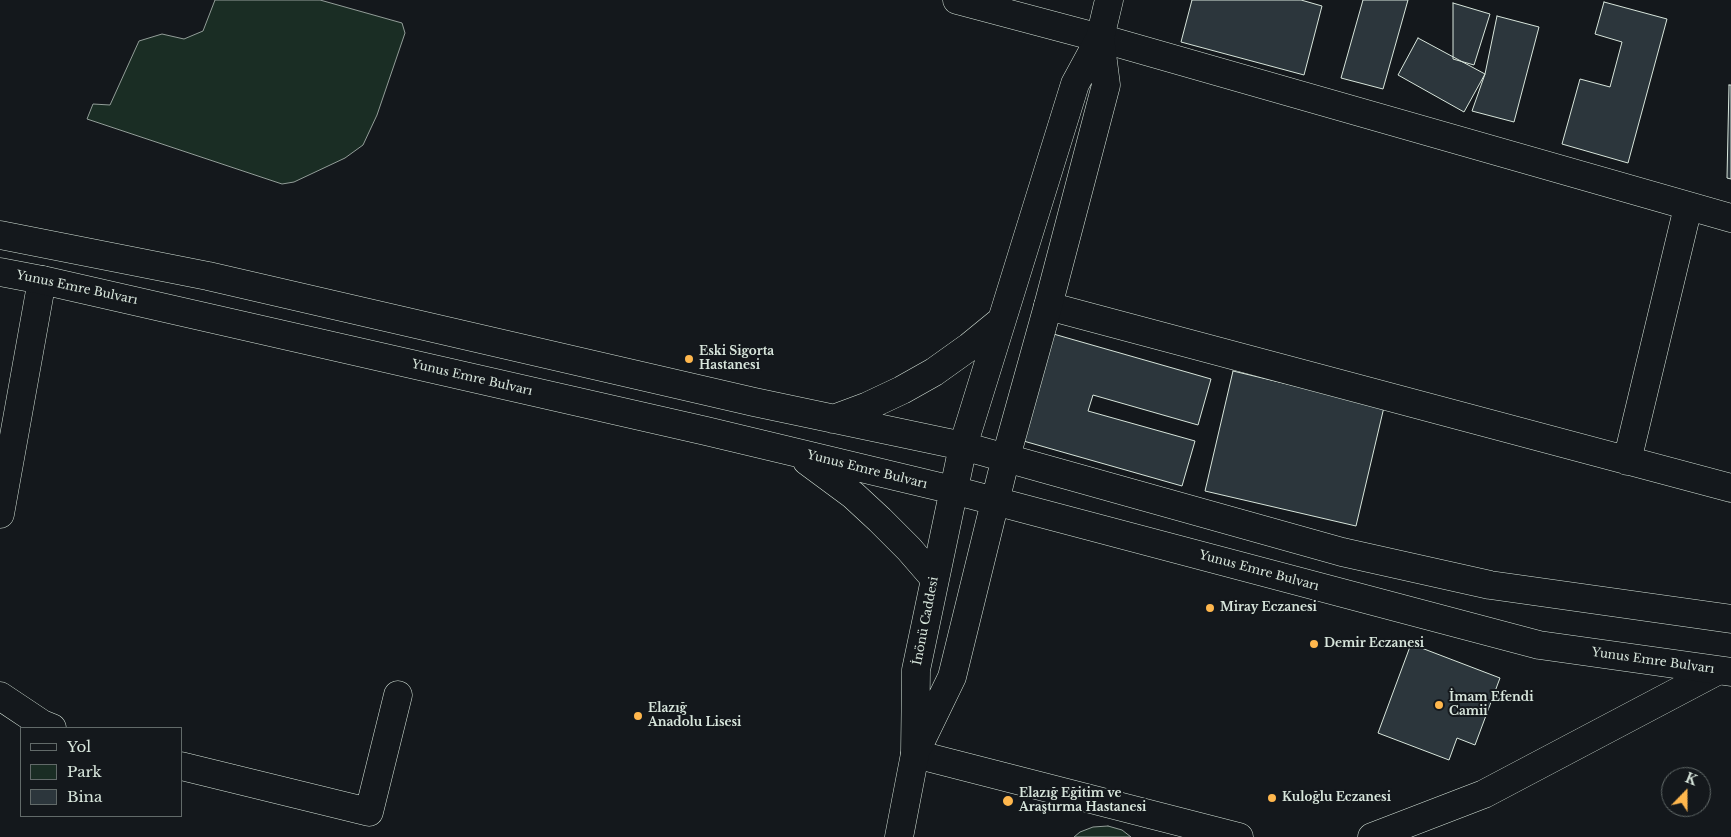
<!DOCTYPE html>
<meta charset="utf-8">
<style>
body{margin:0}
#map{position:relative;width:1731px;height:837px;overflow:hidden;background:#14181c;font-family:"Libre Baskerville",serif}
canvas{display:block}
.legend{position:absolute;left:20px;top:727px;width:162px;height:90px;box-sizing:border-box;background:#14181c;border:1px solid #626a69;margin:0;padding:6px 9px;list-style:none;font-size:15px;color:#d8e6dc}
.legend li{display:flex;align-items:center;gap:10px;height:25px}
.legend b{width:25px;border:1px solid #626a69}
.north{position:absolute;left:1661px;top:767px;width:50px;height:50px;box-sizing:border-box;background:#14181c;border:1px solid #626a69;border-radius:50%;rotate:22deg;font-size:14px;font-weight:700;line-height:20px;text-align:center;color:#d8e6dc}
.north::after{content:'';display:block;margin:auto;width:18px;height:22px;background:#ffb74d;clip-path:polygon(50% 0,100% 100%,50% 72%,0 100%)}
</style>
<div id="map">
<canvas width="1731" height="837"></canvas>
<ul class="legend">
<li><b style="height:6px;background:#14181c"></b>Yol</li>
<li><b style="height:14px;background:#1a2d24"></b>Park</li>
<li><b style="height:14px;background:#2c363c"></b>Bina</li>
</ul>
<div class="north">K</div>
</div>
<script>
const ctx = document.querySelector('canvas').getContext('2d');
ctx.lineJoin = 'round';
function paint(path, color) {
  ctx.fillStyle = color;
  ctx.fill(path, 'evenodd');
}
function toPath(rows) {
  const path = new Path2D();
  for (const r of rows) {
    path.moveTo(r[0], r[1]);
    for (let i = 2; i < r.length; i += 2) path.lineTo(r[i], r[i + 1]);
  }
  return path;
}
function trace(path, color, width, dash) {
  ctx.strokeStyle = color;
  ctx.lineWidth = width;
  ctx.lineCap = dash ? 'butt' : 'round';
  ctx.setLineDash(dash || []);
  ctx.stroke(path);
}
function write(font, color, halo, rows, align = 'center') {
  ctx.font = font + ' "Libre Baskerville",serif';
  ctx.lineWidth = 4;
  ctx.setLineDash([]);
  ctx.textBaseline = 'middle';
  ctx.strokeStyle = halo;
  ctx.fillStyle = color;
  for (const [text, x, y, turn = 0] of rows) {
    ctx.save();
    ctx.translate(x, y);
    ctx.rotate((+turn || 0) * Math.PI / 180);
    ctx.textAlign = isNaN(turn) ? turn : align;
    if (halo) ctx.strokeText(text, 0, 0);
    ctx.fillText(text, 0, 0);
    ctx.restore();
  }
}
const green = toPath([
 [215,0,320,0,402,23,405,33,377,115,363,145,345,158,294,182,282,184,87,119,93,104,110,105,139,41,162,34,184,39,203,31,215,0],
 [1108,826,1122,830,1131,837,1074,837,1080,832,1093,827,1108,826]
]);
paint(green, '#1a2d24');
trace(green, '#939e99', 1);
const building = toPath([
 [1192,0,1301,0,1322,6,1304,75,1181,42,1192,0],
 [1363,0,1408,0,1383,89,1341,78,1363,0],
 [1604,2,1667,19,1628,163,1562,144,1580,79,1610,87,1622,42,1595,34,1604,2],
 [1453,3,1490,14,1474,65,1453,59,1453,3],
 [1497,16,1539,27,1514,122,1472,111,1485,74,1497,16],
 [1418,38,1485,74,1464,112,1398,75,1418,38],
 [1729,85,1731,85,1731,179,1727,178,1729,85],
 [1050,333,1211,379,1198,425,1093,395,1088,411,1195,441,1182,486,1020,440,1050,333],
 [1233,371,1384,407,1356,526,1205,491,1233,371],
 [1411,644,1500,678,1475,745,1457,738,1449,760,1378,733,1411,644]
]);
paint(building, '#2c363c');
trace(building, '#d8e6dc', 1);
const minor = toPath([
 [957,0,1100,38,1731,218],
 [1048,306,1731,488],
 [1627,461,1688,207],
 [0,514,42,280],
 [0,696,42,724,52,728],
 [915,754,1239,837],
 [181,766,369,812,398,695],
 [1372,837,1484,794,1717,671]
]);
const major = toPath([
 [0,235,208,276,754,402,963,446,1342,552,1490,585,1731,619],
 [0,272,42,280,706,431,953,490,1539,645,1731,672],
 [833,419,868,406,902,390,934,372,969,347,1002,320],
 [807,461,853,495,880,520,909,549,935,579],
 [919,745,952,677,1006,457,1048,306,1106,85,1100,38],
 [899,837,915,754,916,670,963,446,1075,84,1100,38,1109,0]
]);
trace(minor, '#d8e6dc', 29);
trace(major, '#d8e6dc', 29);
trace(minor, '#14181c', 28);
trace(major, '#14181c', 28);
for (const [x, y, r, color] of [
 [689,359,5,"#ffb74d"],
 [1210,608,5,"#ffb74d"],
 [1314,644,5,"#ffb74d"],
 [1439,705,5,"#ffb74d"],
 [638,716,5,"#ffb74d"],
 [1272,798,5,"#ffb74d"],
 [1008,801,6,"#ffb74d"]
]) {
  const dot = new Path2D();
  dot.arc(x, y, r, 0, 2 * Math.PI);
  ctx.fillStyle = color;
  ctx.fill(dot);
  trace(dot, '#14181c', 2);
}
write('12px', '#d8e6dc', '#14181c', [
 ["Yunus Emre Bulvarı",77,288,12],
 ["Yunus Emre Bulvarı",472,378,13],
 ["Yunus Emre Bulvarı",867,470,14],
 ["Yunus Emre Bulvarı",1259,571,15],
 ["İnönü Caddesi",926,621,-79],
 ["Yunus Emre Bulvarı",1653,661,8]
]);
write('bold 12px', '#d8e6dc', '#14181c', [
 ["Eski Sigorta",699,352],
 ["Hastanesi",699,366],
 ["Miray Eczanesi",1220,608],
 ["Demir Eczanesi",1324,644],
 ["İmam Efendi",1449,698],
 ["Camii",1449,712],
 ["Elazığ",648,709],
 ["Anadolu Lisesi",648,723],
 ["Elazığ Eğitim ve",1019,794],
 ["Araştırma Hastanesi",1019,808],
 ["Kuloğlu Eczanesi",1282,798]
], 'left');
</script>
